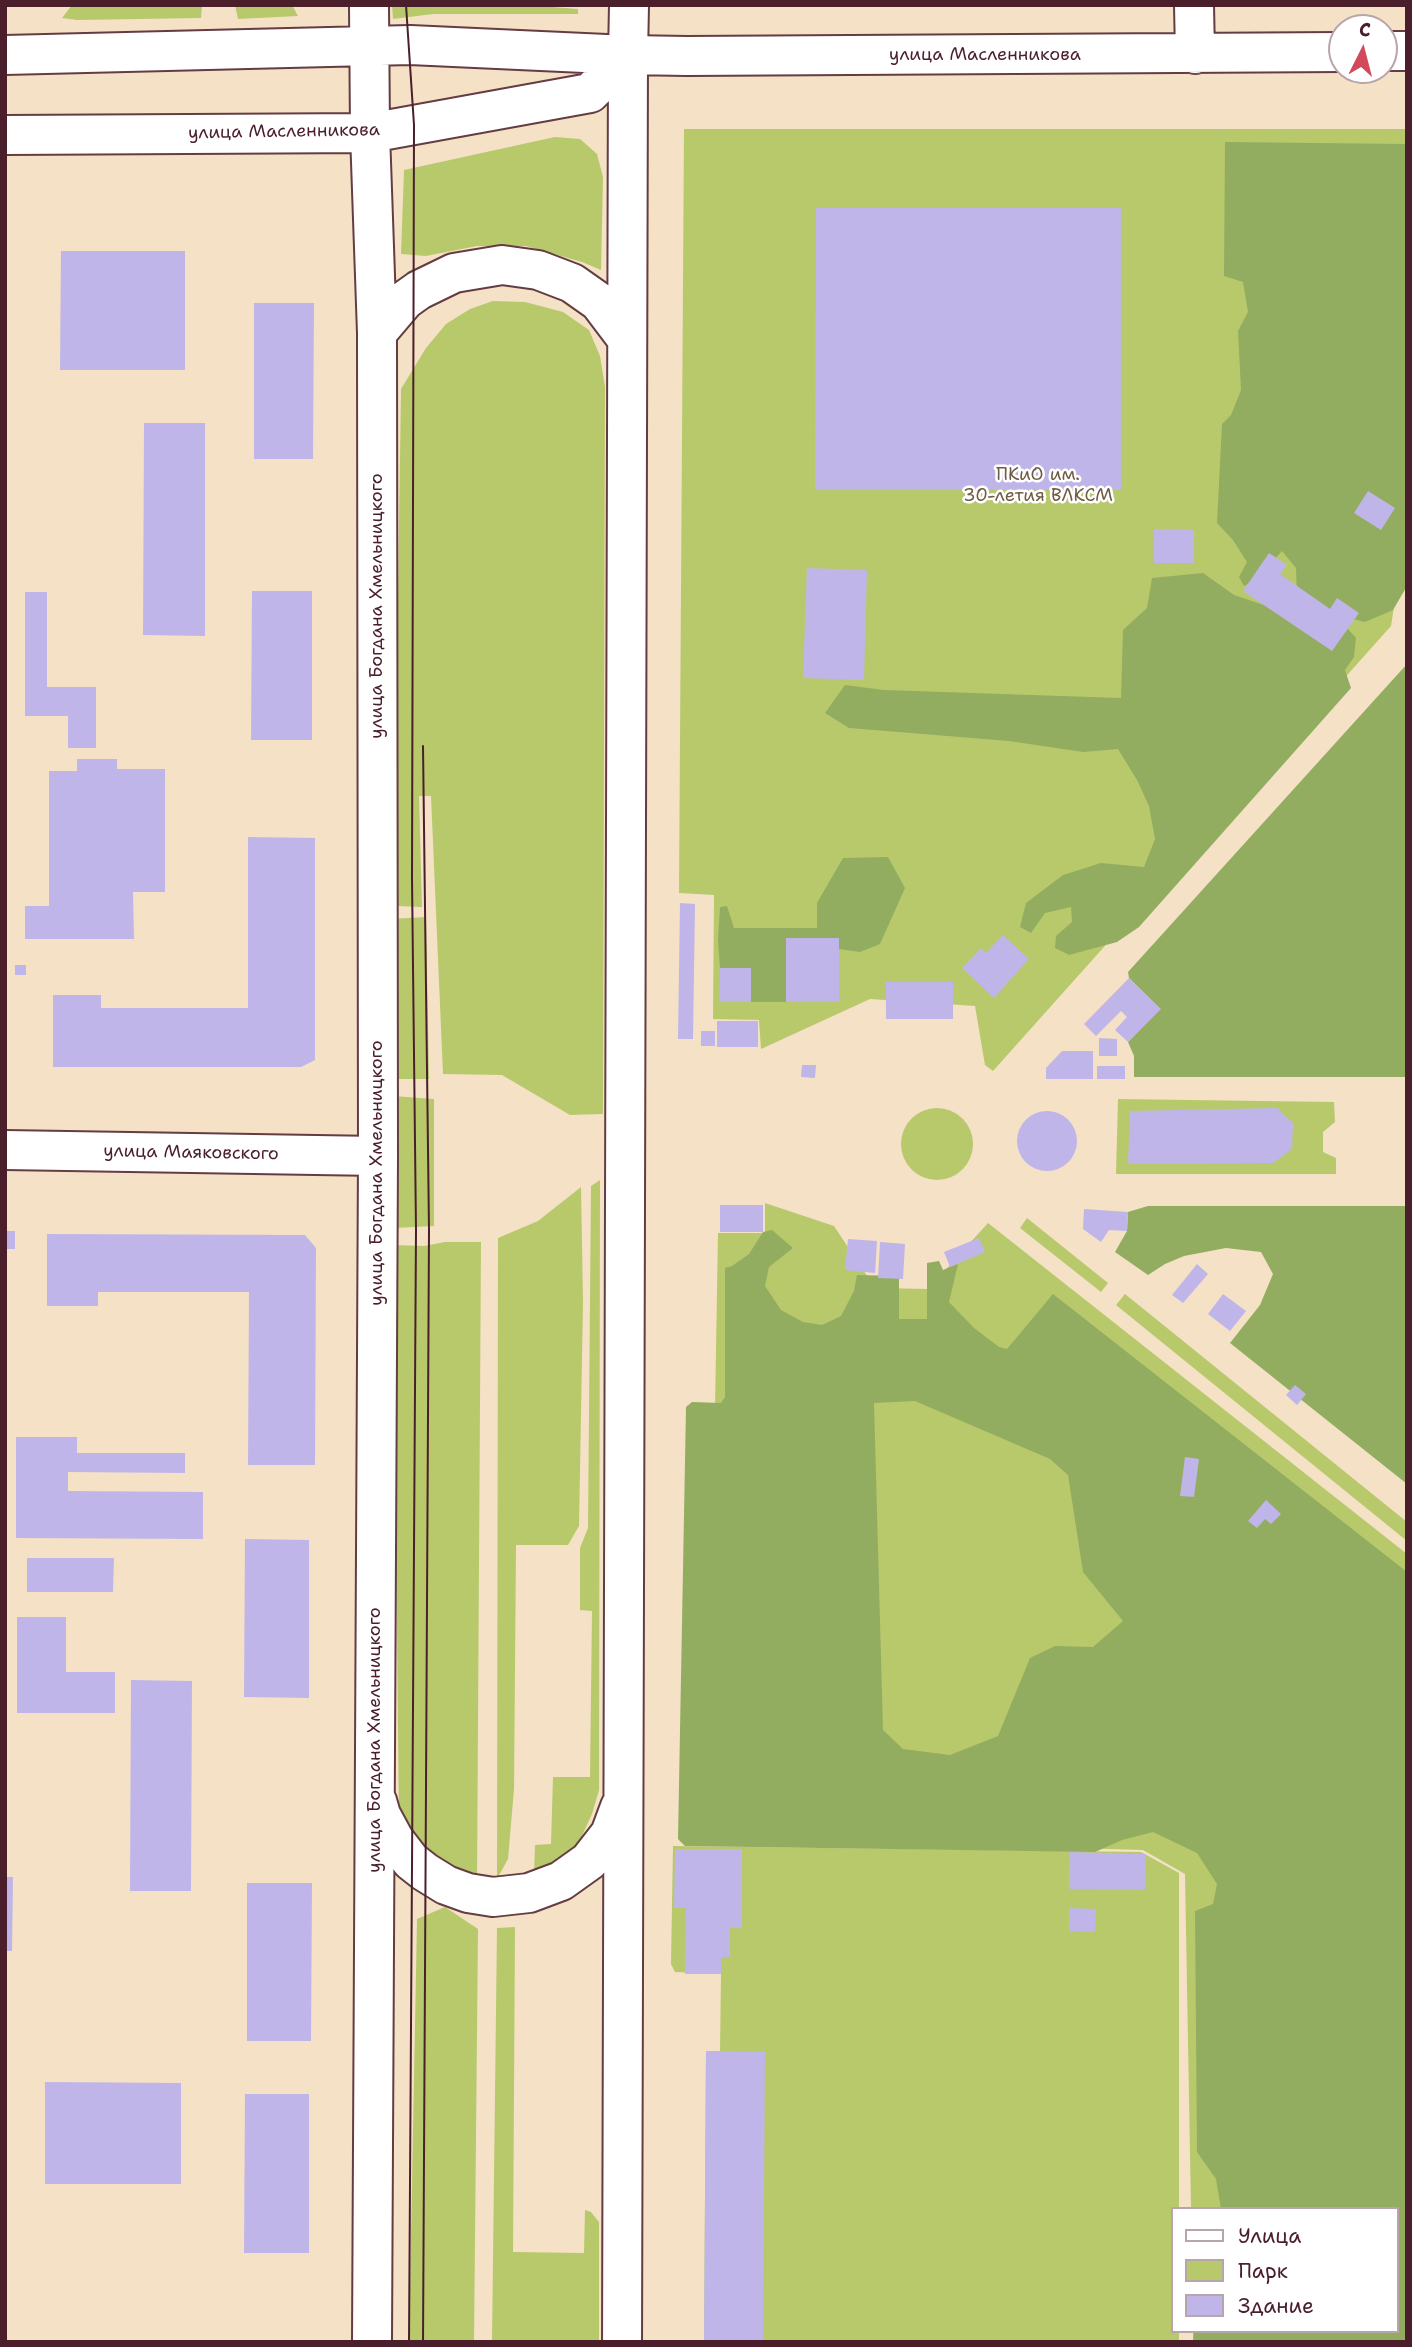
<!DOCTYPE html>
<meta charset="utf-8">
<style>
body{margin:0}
#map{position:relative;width:1412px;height:2347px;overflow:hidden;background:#f4e1c6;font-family:"Shantell Sans",sans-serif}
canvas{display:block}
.frame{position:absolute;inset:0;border:7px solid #4a1f2b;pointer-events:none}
.legend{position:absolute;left:1171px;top:2207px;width:228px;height:126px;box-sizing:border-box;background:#fff;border:2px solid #b7a5aa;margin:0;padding:9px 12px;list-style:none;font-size:21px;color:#4a1f2b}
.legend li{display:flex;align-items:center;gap:14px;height:35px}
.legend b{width:35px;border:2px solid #b7a5aa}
.north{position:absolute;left:1328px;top:14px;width:70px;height:70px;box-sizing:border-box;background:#fff;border:2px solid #b7a5aa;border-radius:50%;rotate:6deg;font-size:19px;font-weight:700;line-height:28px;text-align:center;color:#4a1f2b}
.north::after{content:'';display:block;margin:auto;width:24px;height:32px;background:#d1495b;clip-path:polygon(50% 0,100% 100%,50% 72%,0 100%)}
</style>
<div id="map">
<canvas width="1412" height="2347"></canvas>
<div class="frame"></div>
<ul class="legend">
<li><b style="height:9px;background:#fff"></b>Улица</li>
<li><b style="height:19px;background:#b8c96c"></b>Парк</li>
<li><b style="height:19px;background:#c0b5e8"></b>Здание</li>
</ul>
<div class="north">С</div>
</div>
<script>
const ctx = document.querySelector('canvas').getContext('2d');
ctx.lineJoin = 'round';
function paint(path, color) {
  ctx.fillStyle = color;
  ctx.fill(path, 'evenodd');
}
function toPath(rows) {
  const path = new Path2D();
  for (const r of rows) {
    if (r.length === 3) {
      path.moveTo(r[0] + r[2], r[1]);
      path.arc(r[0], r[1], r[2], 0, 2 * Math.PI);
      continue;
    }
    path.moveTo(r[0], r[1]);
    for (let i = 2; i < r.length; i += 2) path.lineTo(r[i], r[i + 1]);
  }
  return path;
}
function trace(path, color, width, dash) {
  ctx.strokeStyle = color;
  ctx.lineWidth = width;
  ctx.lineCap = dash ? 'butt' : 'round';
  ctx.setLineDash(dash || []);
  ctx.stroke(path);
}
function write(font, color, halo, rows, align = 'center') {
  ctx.font = font + ' "Shantell Sans",sans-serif';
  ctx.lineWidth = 5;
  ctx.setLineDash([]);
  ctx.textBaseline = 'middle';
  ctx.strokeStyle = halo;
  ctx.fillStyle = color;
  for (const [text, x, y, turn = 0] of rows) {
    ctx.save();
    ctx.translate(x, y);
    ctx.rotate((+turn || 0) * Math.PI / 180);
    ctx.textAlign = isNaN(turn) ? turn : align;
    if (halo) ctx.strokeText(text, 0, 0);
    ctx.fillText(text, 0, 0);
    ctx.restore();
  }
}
paint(toPath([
 [72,5,202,5,201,18,77,20,62,18],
 [235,5,292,5,298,16,238,19],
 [392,5,527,5,578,9,578,14,433,14,393,19],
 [684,129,1407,129,1407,549,1402,555,1391,626,993,1071,985,1065,975,1006,870,999,761,1049,759,1020,713,1019,714,895,679,893],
 [555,137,580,139,597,154,603,177,601,270,582,262,526,246,477,246,426,256,401,254,404,170],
 [493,301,525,302,563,312,589,330,600,356,605,387,603,1114,570,1115,502,1075,443,1074,431,796,419,796,422,907,396,906,396,735,401,389,426,348,446,324,470,309],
 [426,917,429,1079,393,1079,390,919],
 [393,1096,434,1099,434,1226,394,1228],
 [1118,1099,1334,1102,1335,1122,1323,1132,1323,1152,1336,1158,1336,1174,1116,1174],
 [937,1144,36],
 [600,1180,599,1790,592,1814,575,1851,534,1875,535,1845,551,1844,553,1777,590,1777,592,1611,580,1610,580,1548,588,1528,591,1186],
 [581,1187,583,1302,579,1526,568,1545,516,1545,514,1789,508,1859,497,1879,498,1238,538,1221],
 [765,1203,834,1226,875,1288,928,1289,988,1223,1407,1554,1407,2342,1193,2342,1193,2331,1396,2331,1396,2209,1191,2209,1185,1874,1143,1850,689,1837,715,1409,718,1233,765,1233],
 [1027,1218,1108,1283,1101,1292,1020,1228],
 [445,1242,481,1242,477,1883,435,1865,399,1824,393,1245,424,1246],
 [1125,1294,1407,1522,1407,1541,1116,1305],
 [673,1846,1141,1852,1179,1873,1179,2209,1172,2209,1172,2331,1179,2331,1179,2342,704,2342,706,2051,720,2051,721,1974,675,1972,671,1964],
 [445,1907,478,1929,474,2342,409,2342,417,1919],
 [515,1927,513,2252,584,2253,585,2210,591,2212,599,2222,599,2342,492,2342,497,1928]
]), '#b8c96c');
paint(toPath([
 [1225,142,1407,144,1407,586,1393,610,1365,622,1348,618,1347,628,1356,638,1354,657,1345,670,1351,688,1139,927,1117,942,1069,955,1055,948,1056,936,1072,922,1071,907,1045,913,1031,933,1020,927,1026,903,1063,875,1101,863,1144,867,1155,839,1149,806,1137,780,1118,749,1083,752,1009,741,849,728,825,713,845,685,884,690,1121,698,1123,630,1147,608,1152,578,1203,573,1234,595,1276,609,1297,598,1296,568,1282,551,1256,580,1244,586,1239,577,1247,562,1233,540,1217,523,1222,424,1231,415,1241,390,1238,331,1248,312,1243,282,1224,276],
 [1407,664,1407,1077,1134,1077,1134,1056,1128,1042,1160,1009,1129,978,1128,972],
 [888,857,905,888,880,944,860,952,839,949,839,938,786,938,786,1002,751,1002,751,968,720,968,718,940,720,907,727,906,734,928,817,928,817,903,843,858],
 [1148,1206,1407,1206,1407,1484,1230,1343,1260,1305,1273,1274,1261,1252,1226,1248,1184,1256,1165,1264,1148,1275,1115,1252,1127,1231,1128,1212],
 [772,1230,793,1248,769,1267,765,1286,781,1310,803,1322,822,1325,841,1316,854,1291,857,1275,899,1276,899,1319,927,1319,927,1263,939,1261,943,1270,958,1264,949,1302,974,1328,999,1347,1007,1349,1053,1294,1407,1572,1407,2342,1193,2342,1194,2331,1396,2331,1396,2209,1221,2209,1216,2179,1197,2152,1195,1911,1213,1904,1217,1884,1197,1853,1153,1832,1122,1840,1095,1852,685,1846,678,1839,686,1407,692,1402,721,1403,725,1397,725,1268,732,1266,749,1254,763,1232],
 [915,1401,1050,1459,1068,1475,1083,1572,1123,1621,1093,1647,1055,1646,1030,1658,998,1736,950,1755,903,1749,883,1730,874,1403]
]), '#92ad60');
paint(toPath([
 [816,208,1121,208,1121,490,815,490],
 [61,251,185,251,185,370,60,370],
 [254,303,314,303,313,459,254,459],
 [144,423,205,423,205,636,143,635],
 [1368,491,1395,508,1381,530,1354,513],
 [1154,529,1194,530,1194,563,1154,563],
 [1269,553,1287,565,1280,574,1330,609,1337,598,1359,613,1332,651,1243,591],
 [807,568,867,570,864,680,803,678],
 [252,591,312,591,312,740,251,740],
 [25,592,47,592,47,687,96,687,96,748,68,748,68,716,25,716],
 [77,759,117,759,117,769,165,769,165,892,133,892,134,939,25,939,25,906,49,906,49,771,77,771],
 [248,837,315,838,315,1060,301,1067,53,1067,53,995,101,995,101,1008,248,1008],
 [680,903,695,904,693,1039,678,1039],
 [1003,935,1029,959,994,998,962,968,981,948,986,953],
 [786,938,839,938,839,1002,786,1002],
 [15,965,26,965,26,975,15,975],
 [720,968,751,968,751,1002,719,1002],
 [1129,978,1161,1009,1128,1042,1115,1030,1127,1017,1121,1011,1096,1036,1084,1024],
 [886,982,953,982,953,1019,886,1019],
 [717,1021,758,1021,758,1047,717,1047],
 [701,1031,715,1031,715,1046,701,1046],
 [1099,1038,1117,1039,1117,1056,1099,1056],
 [1062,1051,1093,1051,1093,1079,1046,1079,1046,1068],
 [802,1065,816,1065,815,1078,801,1077],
 [1097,1066,1125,1066,1125,1079,1097,1079],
 [1277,1108,1293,1123,1292,1149,1273,1163,1128,1164,1130,1111],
 [1047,1141,30],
 [720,1205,763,1205,763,1232,720,1232],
 [1084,1209,1128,1212,1127,1231,1109,1230,1101,1242,1083,1229],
 [5,1231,15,1231,15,1249,5,1249],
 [47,1234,305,1235,316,1248,315,1465,248,1465,249,1292,98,1292,98,1306,47,1306],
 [979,1238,985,1252,950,1267,944,1252],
 [848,1239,877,1241,875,1273,845,1270],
 [880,1242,905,1244,903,1279,878,1278],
 [1197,1264,1208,1274,1183,1303,1172,1295],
 [1223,1294,1246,1311,1230,1331,1208,1314],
 [1295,1385,1306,1394,1297,1405,1286,1395],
 [16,1437,77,1437,77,1453,185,1453,185,1473,68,1472,68,1491,203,1492,203,1539,16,1538],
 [1185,1457,1199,1459,1194,1497,1180,1496],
 [1266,1500,1281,1514,1271,1524,1265,1519,1257,1528,1248,1521],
 [245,1539,309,1540,309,1698,244,1697],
 [27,1558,114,1558,113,1592,27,1592],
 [17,1617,66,1617,66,1672,115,1672,115,1713,17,1713],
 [131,1680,192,1681,191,1891,130,1891],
 [675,1849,742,1849,742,1928,730,1928,730,1957,721,1957,721,1974,685,1974,686,1908,674,1908],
 [1070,1852,1146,1854,1145,1890,1069,1889],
 [5,1877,13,1877,12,1951,5,1951],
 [247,1883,312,1883,311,2041,247,2041],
 [1069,1908,1096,1909,1095,1932,1069,1931],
 [706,2051,765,2052,763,2342,704,2342],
 [45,2082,181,2083,181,2184,45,2184],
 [245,2094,309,2094,309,2253,244,2253]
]), '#c0b5e8');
const minor = toPath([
 [628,55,629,5]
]);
const major = toPath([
 [369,5,370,133,377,333,378,1156,372,2342],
 [1194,5,1195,54],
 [1384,51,1407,51],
 [5,55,410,45,628,55,687,56,1342,52],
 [5,135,370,133,590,93,628,55],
 [377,333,405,300,419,290,454,273,502,265,538,270,572,283,599,302,627,339],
 [5,1150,378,1156],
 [377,1801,381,1815,394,1839,411,1861,425,1872,446,1885,468,1893,493,1897,529,1893,561,1881,589,1861,610,1834,620,1807],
 [622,2342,628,55]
]);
trace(minor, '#643c42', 42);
trace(major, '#643c42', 42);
trace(minor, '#fff', 38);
trace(major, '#fff', 38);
trace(toPath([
 [406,5,414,125,412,878,416,1230,409,2342],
 [423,746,429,1230,423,2342]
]), '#4a1f2b', 2);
write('18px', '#4a1f2b', '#fff', [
 ["улица Масленникова",985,55],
 ["улица Масленникова",284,132,-1],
 ["улица Богдана Хмельницкого",377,606,-90],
 ["улица Маяковского",191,1153,1],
 ["улица Богдана Хмельницкого",377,1173,-90],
 ["улица Богдана Хмельницкого",375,1740,-90]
]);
write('18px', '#705a42', '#fff', [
 ["ПКиО им.",1038,475],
 ["30-летия ВЛКСМ",1038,496]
]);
</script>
